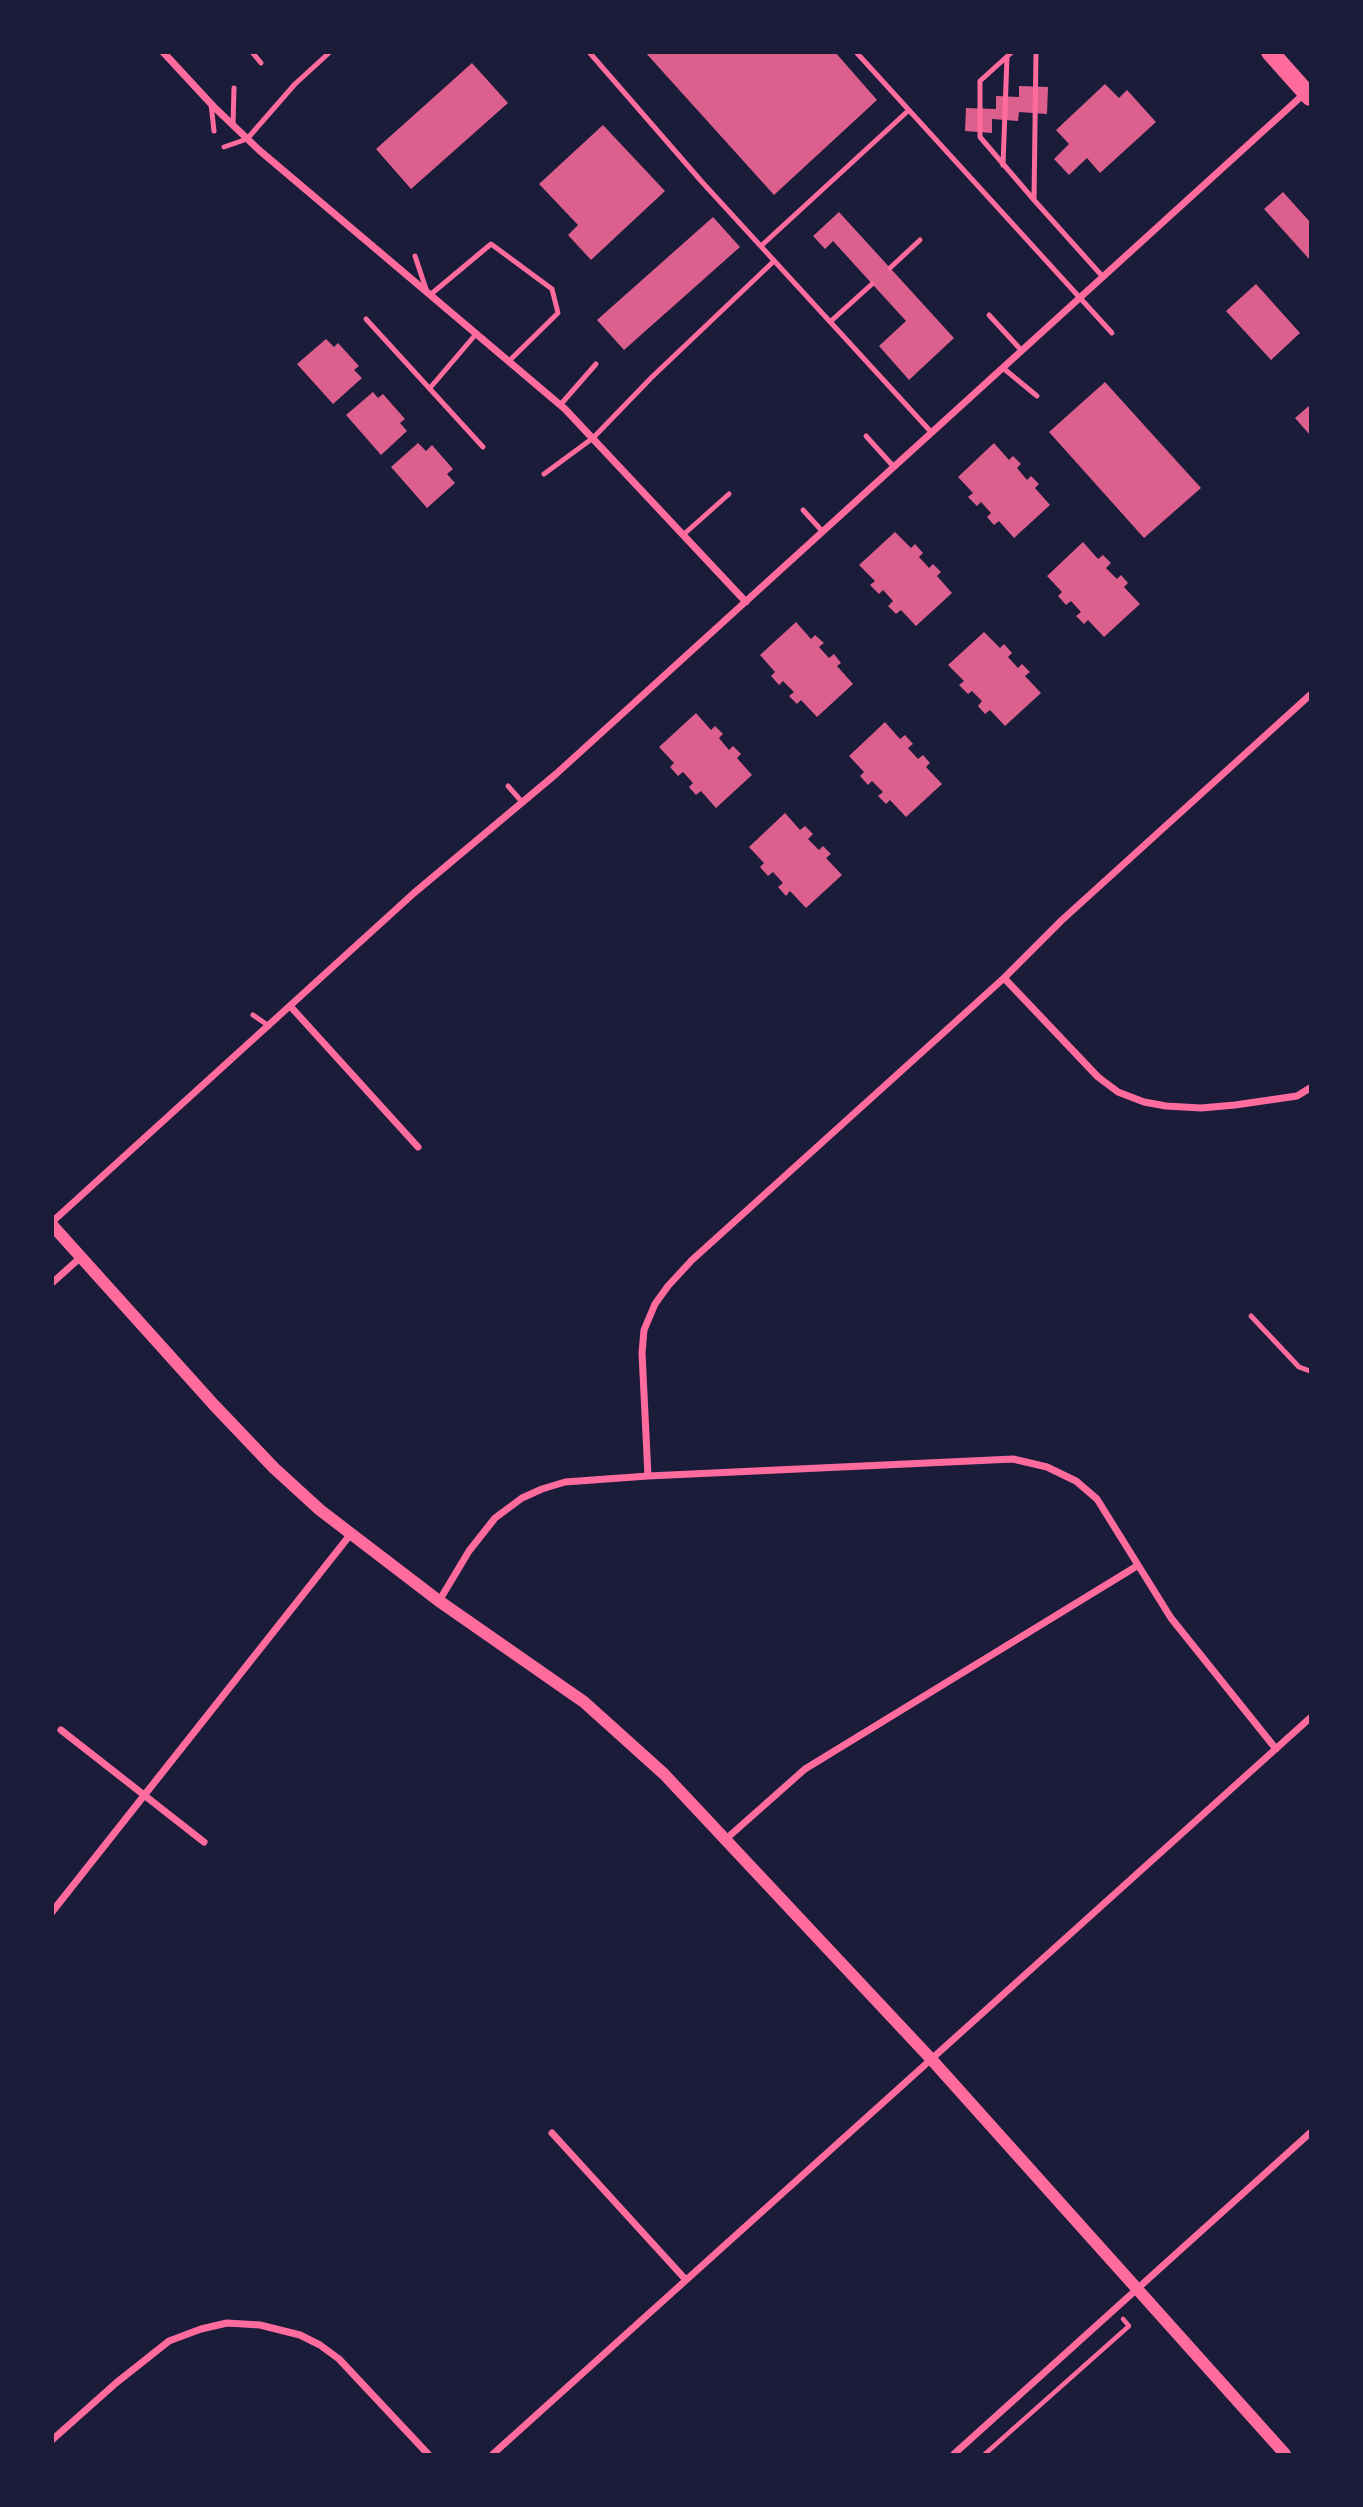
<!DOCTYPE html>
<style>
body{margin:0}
#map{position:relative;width:1363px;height:2507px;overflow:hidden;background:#1b1b3a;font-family:"IBM Plex Sans",sans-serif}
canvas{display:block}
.frame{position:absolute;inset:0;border:54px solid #1b1b3a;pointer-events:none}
</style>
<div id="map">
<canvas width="1363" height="2507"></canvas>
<div class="frame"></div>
</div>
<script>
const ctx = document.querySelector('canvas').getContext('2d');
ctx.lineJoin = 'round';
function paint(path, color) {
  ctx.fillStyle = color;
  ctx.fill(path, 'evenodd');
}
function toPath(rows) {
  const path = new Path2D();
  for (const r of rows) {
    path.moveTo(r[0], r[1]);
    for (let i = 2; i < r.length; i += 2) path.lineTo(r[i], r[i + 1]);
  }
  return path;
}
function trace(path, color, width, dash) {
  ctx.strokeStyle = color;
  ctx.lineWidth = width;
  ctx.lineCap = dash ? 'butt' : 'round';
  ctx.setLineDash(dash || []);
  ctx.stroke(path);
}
paint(toPath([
 [645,52,835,52,877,100,774,195],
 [472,63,508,103,411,189,376,149],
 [1105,84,1119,98,1127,90,1156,122,1100,173,1087,158,1069,175,1054,159,1069,144,1056,130],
 [1019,86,1048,87,1047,114,1019,112,1018,121,992,119,992,133,965,131,966,108,996,109,996,96,1019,97],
 [603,125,665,191,591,260,568,235,578,225,539,184],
 [1283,192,1310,222,1310,260,1264,209],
 [839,212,954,338,909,380,879,346,906,321,833,241,825,249,813,236],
 [713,217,740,247,624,350,597,320],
 [1256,284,1300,333,1271,360,1226,311],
 [326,339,334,347,338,343,359,366,354,370,362,378,333,404,297,364],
 [1105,382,1201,488,1144,538,1049,432],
 [373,392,378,398,383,394,405,419,400,423,407,431,381,455,346,415],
 [1310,405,1310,435,1295,418],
 [418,443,426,451,432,445,453,469,447,474,455,483,427,508,391,467],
 [994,443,1009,460,1013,456,1021,464,1017,468,1027,480,1031,476,1039,484,1035,488,1050,505,1014,538,999,521,994,525,987,517,991,513,981,502,977,506,968,497,973,493,958,477],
 [895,532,911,548,915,544,923,553,919,557,929,568,933,564,941,572,937,576,952,593,916,626,901,610,896,614,888,606,893,601,883,590,879,594,870,585,875,581,859,565],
 [1083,542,1098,559,1103,555,1111,563,1106,568,1117,579,1121,575,1128,583,1124,587,1140,604,1104,637,1088,620,1084,624,1076,616,1081,612,1071,601,1066,605,1058,596,1062,592,1047,576],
 [796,622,811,639,815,635,824,643,819,647,829,658,834,654,841,663,837,666,853,684,817,717,801,700,797,704,789,696,794,692,783,681,779,685,771,676,775,672,760,655],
 [984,632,1000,648,1004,644,1012,653,1008,657,1018,668,1022,664,1030,672,1025,676,1041,693,1005,726,990,710,985,714,978,706,982,701,972,691,968,694,959,685,964,681,948,665],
 [696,713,711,730,715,726,723,734,719,738,729,750,733,746,741,754,737,758,752,775,716,808,701,791,696,795,689,787,693,783,683,772,678,776,670,767,674,763,659,747],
 [885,722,900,739,905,735,913,744,908,748,918,759,923,755,930,763,926,767,942,784,906,817,890,800,886,804,878,796,883,792,872,781,868,785,860,776,864,772,849,756],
 [785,813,800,830,805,826,813,834,808,839,819,850,823,846,831,854,826,858,842,875,806,908,790,891,786,896,778,887,783,883,773,872,768,876,760,867,764,863,749,847]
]), '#dd5f8e');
trace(toPath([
 [985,2454,1129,2326,1123,2319]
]), '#ff6b9d', 4.5);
trace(toPath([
 [252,52,261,63],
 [589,52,702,182,932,433],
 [856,52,1112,333],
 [1012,52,980,81,980,137,1034,200],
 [1036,52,1034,200,1103,277],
 [211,104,214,131],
 [233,126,234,88],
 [224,147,247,139,295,84,330,52],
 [1003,165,1007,57],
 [761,246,909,110],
 [415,256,427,292],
 [890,268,920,240],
 [430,295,491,244,552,289,558,313,509,361],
 [989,315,1022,351],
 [366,319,483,447],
 [830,322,872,284],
 [1003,368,1037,396],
 [430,388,476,334],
 [561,404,596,364],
 [866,436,894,467],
 [544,474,593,438,652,377,774,261],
 [803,510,823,532],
 [683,535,729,494],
 [508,786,523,803],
 [253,1015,269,1026],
 [1251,1316,1299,1367,1310,1371]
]), '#ff6b9d', 5);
trace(toPath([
 [163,52,214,107,259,150,565,409,746,602],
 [1004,978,1098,1077,1118,1092,1144,1102,1166,1106,1201,1108,1235,1105,1297,1096,1310,1088],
 [291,1007,418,1147],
 [52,1222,414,893,556,774,1305,93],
 [52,1283,81,1257],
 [648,1476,642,1353,644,1330,655,1304,668,1286,692,1260,1004,978,1062,920,1310,695],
 [439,1601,469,1551,495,1518,522,1498,542,1489,565,1482,648,1476,1013,1459,1047,1467,1076,1481,1097,1499,1171,1618,1276,1749],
 [61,1730,204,1842],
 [726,1839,805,1769,1137,1566],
 [52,1912,350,1535],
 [552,2133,686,2280],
 [52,2440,116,2383,169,2341,201,2329,227,2323,260,2325,300,2335,320,2345,339,2359,428,2454],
 [493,2454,1310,1718],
 [954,2454,1310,2133]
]), '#ff6b9d', 7);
trace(toPath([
 [52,1225,214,1405,274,1468,320,1510,439,1601,584,1702,664,1774,932,2060,1285,2454]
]), '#ff6b9d', 12);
trace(toPath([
 [1270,52,1310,97]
]), '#ff6b9d', 18);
</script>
